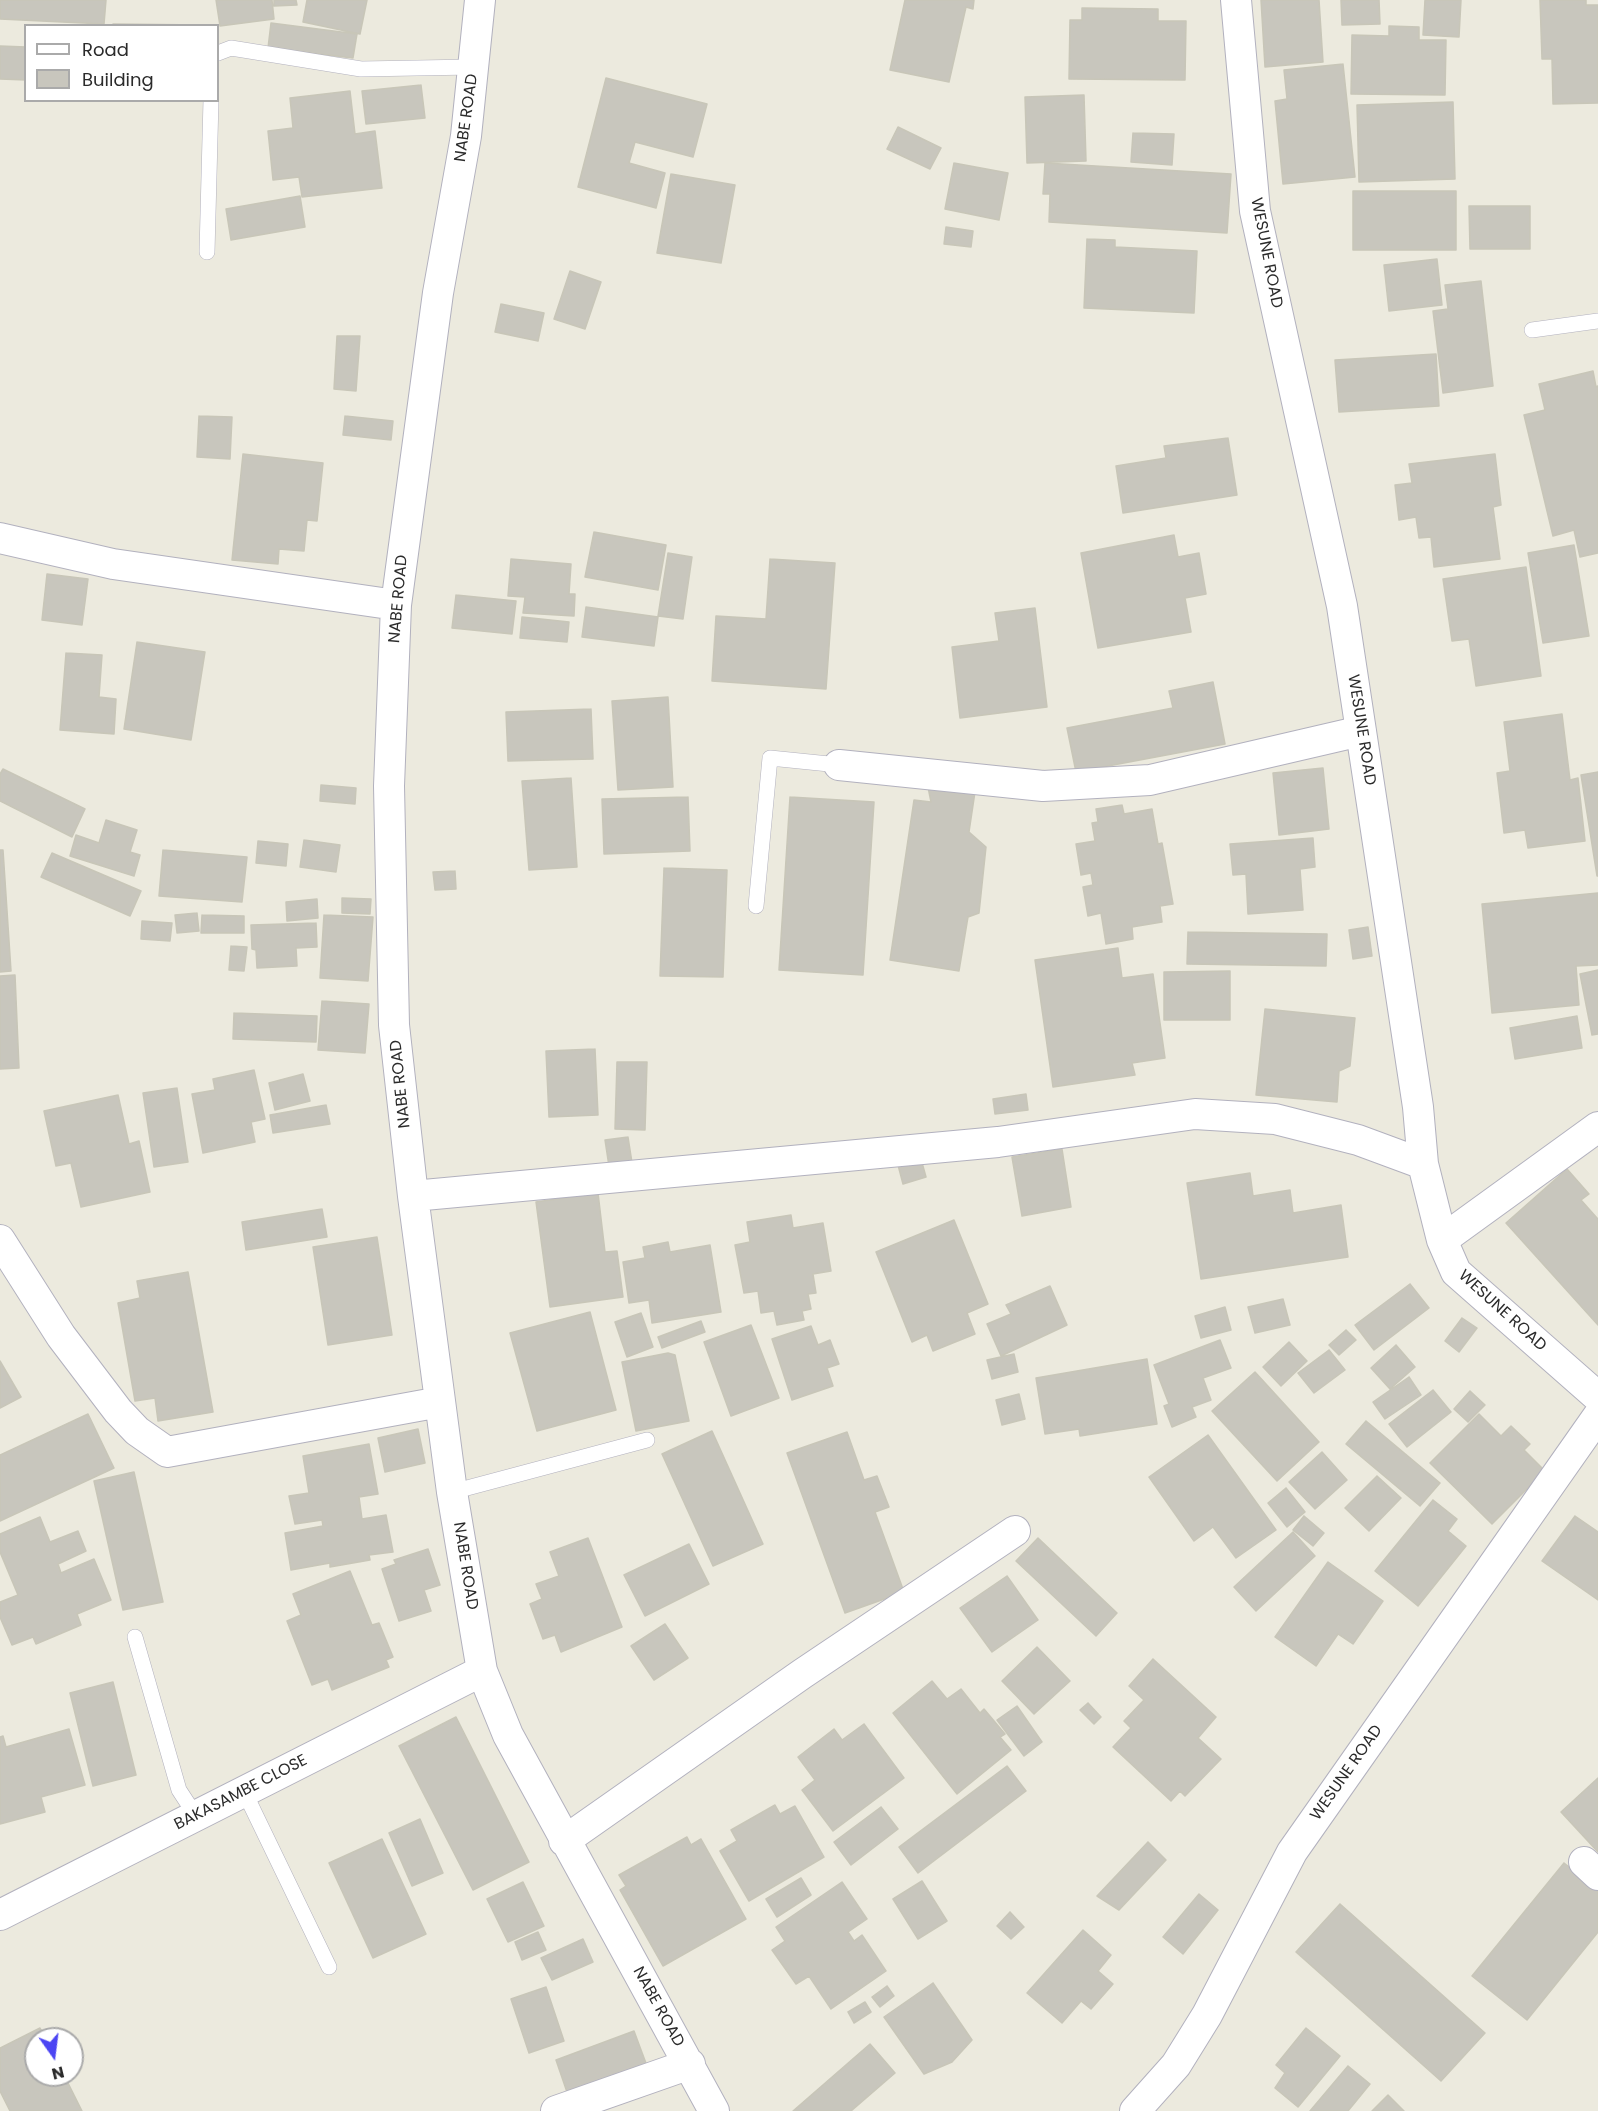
<!DOCTYPE html>
<style>
body{margin:0}
#map{position:relative;width:1598px;height:2111px;overflow:hidden;background:#eceade;font-family:Poppins,sans-serif}
canvas{display:block}
.legend{position:absolute;left:24px;top:24px;width:195px;height:78px;box-sizing:border-box;background:#fff;border:2px solid #aaa;margin:0;padding:8px 10px;list-style:none;font-size:18px;color:#2b2b2b}
.legend li{display:flex;align-items:center;gap:12px;height:30px}
.legend b{width:30px;border:2px solid #aaa}
.north{position:absolute;left:24px;top:2027px;width:60px;height:60px;box-sizing:border-box;background:#fff;border:2px solid #aaa;border-radius:50%;rotate:166deg;font-size:16px;font-weight:700;line-height:24px;text-align:center;color:#2b2b2b}
.north::after{content:'';display:block;margin:auto;width:21px;height:27px;background:#4c45f3;clip-path:polygon(50% 0,100% 100%,50% 72%,0 100%)}
</style>
<div id="map">
<canvas width="1598" height="2111"></canvas>
<ul class="legend">
<li><b style="height:8px;background:#fff"></b>Road</li>
<li><b style="height:16px;background:#c8c6bd"></b>Building</li>
</ul>
<div class="north">N</div>
</div>
<script>
const ctx = document.querySelector('canvas').getContext('2d');
ctx.lineJoin = 'round';
function paint(path, color) {
  ctx.fillStyle = color;
  ctx.fill(path, 'evenodd');
}
function toPath(rows) {
  const path = new Path2D();
  for (const r of rows) {
    path.moveTo(r[0], r[1]);
    for (let i = 2; i < r.length; i += 2) path.lineTo(r[i], r[i + 1]);
  }
  return path;
}
function trace(path, color, width, dash) {
  ctx.strokeStyle = color;
  ctx.lineWidth = width;
  ctx.lineCap = dash ? 'butt' : 'round';
  ctx.setLineDash(dash || []);
  ctx.stroke(path);
}
function write(font, color, halo, rows, align = 'center') {
  ctx.font = font + ' Poppins,sans-serif';
  ctx.lineWidth = 6;
  ctx.setLineDash([]);
  ctx.textBaseline = 'middle';
  ctx.strokeStyle = halo;
  ctx.fillStyle = color;
  for (const [text, x, y, turn = 0] of rows) {
    ctx.save();
    ctx.translate(x, y);
    ctx.rotate((+turn || 0) * Math.PI / 180);
    ctx.textAlign = isNaN(turn) ? turn : align;
    if (halo) ctx.strokeText(text, 0, 0);
    ctx.fillText(text, 0, 0);
    ctx.restore();
  }
}
const building = toPath([
 [0,0,106,0,104,24,0,19,0,0],
 [216,0,272,0,274,19,220,26,216,0],
 [274,0,296,0,297,5,274,6,274,0],
 [307,0,367,0,360,34,303,22,307,0],
 [905,0,974,0,973,9,966,7,949,82,890,70,905,0],
 [1261,0,1319,0,1323,62,1265,67,1261,0],
 [1341,0,1379,0,1380,24,1342,25,1341,0],
 [1425,0,1461,0,1459,37,1423,35,1425,0],
 [1540,0,1586,0,1586,5,1598,5,1598,103,1553,104,1552,59,1542,59,1540,0],
 [1082,8,1158,9,1158,21,1186,21,1185,80,1069,79,1070,20,1082,20,1082,8],
 [271,23,357,34,353,58,268,48,271,23],
 [113,24,203,25,113,26,113,24],
 [1389,26,1419,27,1419,40,1446,40,1445,95,1351,94,1352,35,1389,36,1389,26],
 [0,46,26,47,26,80,0,79,0,46],
 [1343,64,1355,177,1283,184,1275,101,1287,99,1284,70,1343,64],
 [606,78,707,104,693,157,635,142,629,163,665,173,656,208,578,187,606,78],
 [421,85,425,118,366,124,362,91,421,85],
 [350,91,355,134,375,131,382,188,302,197,299,177,273,180,268,131,293,128,290,98,350,91],
 [1084,95,1086,161,1027,163,1025,97,1084,95],
 [1453,102,1455,179,1359,182,1357,105,1453,102],
 [898,127,941,148,930,169,887,149,898,127],
 [1133,133,1174,134,1172,165,1131,162,1133,133],
 [954,163,1008,173,999,220,945,209,954,163],
 [1045,163,1231,174,1227,233,1049,222,1050,194,1043,194,1045,163],
 [671,174,735,185,721,263,657,253,671,174],
 [1353,191,1456,191,1456,250,1353,250,1353,191],
 [300,196,305,227,231,240,226,209,300,196],
 [1469,206,1530,206,1530,249,1470,249,1469,206],
 [946,227,973,231,971,247,944,244,946,227],
 [1087,239,1115,240,1115,247,1197,251,1194,313,1084,308,1087,239],
 [1437,259,1442,305,1389,311,1384,265,1437,259],
 [570,271,601,282,585,329,554,319,570,271],
 [1481,281,1493,386,1443,393,1433,311,1448,309,1445,285,1481,281],
 [501,304,544,313,538,341,495,332,501,304],
 [337,336,360,336,356,391,334,389,337,336],
 [1436,354,1439,406,1339,412,1335,360,1436,354],
 [1593,371,1596,387,1598,386,1598,553,1580,557,1574,530,1553,536,1524,415,1545,410,1539,384,1593,371],
 [199,416,232,417,230,459,197,457,199,416],
 [345,416,393,421,391,440,343,435,345,416],
 [1228,438,1237,495,1123,513,1116,466,1166,458,1164,446,1228,438],
 [243,454,323,463,317,521,307,520,304,551,279,549,278,564,232,560,243,454],
 [1495,454,1501,505,1493,507,1500,559,1434,567,1431,537,1419,538,1416,517,1399,520,1395,485,1412,483,1409,464,1495,454],
 [594,532,666,545,658,590,585,577,594,532],
 [1174,535,1178,557,1199,553,1206,594,1185,598,1191,632,1098,648,1081,553,1174,535],
 [1574,545,1589,636,1543,643,1528,553,1574,545],
 [668,553,692,557,683,619,658,616,668,553],
 [511,559,571,564,569,594,575,594,574,616,523,613,525,597,508,596,511,559],
 [770,559,835,563,826,689,712,681,716,616,766,619,770,559],
 [1526,567,1541,676,1476,686,1469,639,1452,641,1443,579,1526,567],
 [47,574,88,579,82,625,42,620,47,574],
 [456,595,516,601,512,634,452,628,456,595],
 [586,607,658,617,654,646,582,637,586,607],
 [1035,608,1047,707,960,718,952,647,999,641,995,613,1035,608],
 [522,617,569,622,567,642,520,638,522,617],
 [137,642,205,652,191,740,124,729,137,642],
 [66,653,102,655,99,697,116,699,114,734,60,730,66,653],
 [1213,682,1225,744,1076,772,1067,728,1173,708,1169,691,1213,682],
 [668,697,673,787,618,790,612,701,668,697],
 [591,709,593,759,508,761,506,712,591,709],
 [1562,714,1570,780,1578,778,1585,841,1528,848,1525,830,1504,833,1497,773,1510,771,1504,722,1562,714],
 [1323,768,1329,829,1279,835,1273,773,1323,768],
 [3,769,85,809,72,837,0,801,0,774,3,769],
 [1598,772,1598,876,1597,876,1581,775,1598,772],
 [571,778,577,867,529,870,522,781,571,778],
 [321,785,356,788,355,804,320,801,321,785],
 [928,787,975,792,969,832,986,847,979,913,968,917,959,971,890,960,914,800,931,802,928,787],
 [688,797,690,851,604,854,602,799,688,797],
 [790,797,874,802,863,975,779,970,790,797],
 [1122,805,1124,814,1152,809,1158,844,1162,843,1173,904,1160,906,1162,922,1132,927,1133,939,1106,944,1101,913,1088,916,1083,887,1093,885,1091,873,1081,875,1076,844,1095,841,1092,823,1098,822,1096,809,1122,805],
 [106,820,137,830,130,852,140,855,134,876,70,856,76,835,99,843,106,820],
 [1313,838,1315,867,1300,869,1303,910,1248,914,1246,874,1233,875,1230,844,1313,838],
 [304,840,340,845,336,872,300,867,304,840],
 [258,841,288,844,286,866,256,863,258,841],
 [0,850,3,850,11,971,0,972,0,850],
 [163,850,247,857,242,902,159,896,163,850],
 [52,853,141,891,130,916,41,877,52,853],
 [664,868,727,870,723,977,660,976,664,868],
 [455,871,456,889,435,890,433,872,455,871],
 [1598,893,1598,965,1576,966,1579,1005,1492,1013,1482,904,1598,893],
 [342,898,371,899,370,914,342,913,342,898],
 [317,899,318,918,287,921,286,902,317,899],
 [197,913,199,931,177,933,175,915,197,913],
 [202,915,244,916,244,933,201,933,202,915],
 [324,915,373,917,368,981,320,978,324,915],
 [142,921,172,923,170,941,141,939,142,921],
 [316,923,317,947,296,948,297,966,257,968,256,950,252,949,251,925,316,923],
 [1368,927,1372,956,1353,959,1349,930,1368,927],
 [1188,932,1327,934,1326,966,1187,964,1188,932],
 [231,946,247,947,244,971,229,970,231,946],
 [1118,948,1122,978,1153,974,1165,1058,1132,1063,1135,1075,1053,1087,1035,960,1118,948],
 [1598,970,1598,1034,1592,1035,1580,974,1598,970],
 [1230,971,1230,1020,1164,1020,1164,972,1230,971],
 [15,975,19,1068,0,1069,0,976,15,975],
 [322,1001,369,1004,365,1053,318,1050,322,1001],
 [1265,1009,1355,1018,1350,1066,1339,1071,1337,1102,1256,1095,1265,1009],
 [234,1013,317,1016,316,1042,233,1039,234,1013],
 [1577,1016,1582,1048,1515,1059,1510,1028,1577,1016],
 [595,1049,598,1115,549,1117,546,1051,595,1049],
 [617,1062,647,1062,645,1130,615,1129,617,1062],
 [254,1070,265,1119,251,1122,255,1142,203,1153,192,1094,215,1090,213,1079,254,1070],
 [303,1074,310,1101,275,1110,269,1083,303,1074],
 [177,1088,188,1162,154,1167,143,1093,177,1088],
 [1026,1094,1028,1110,995,1114,993,1099,1026,1094],
 [118,1095,129,1144,139,1141,150,1192,81,1207,71,1163,56,1166,44,1111,118,1095],
 [326,1105,330,1124,273,1133,270,1115,326,1105],
 [628,1137,633,1169,610,1173,605,1140,628,1137],
 [1062,1149,1071,1207,1022,1216,1012,1157,1062,1149],
 [921,1159,926,1177,903,1184,898,1165,921,1159],
 [1567,1169,1589,1194,1581,1200,1598,1219,1598,1325,1506,1223,1567,1169],
 [1250,1173,1253,1196,1290,1190,1293,1213,1341,1205,1348,1257,1201,1279,1187,1183,1250,1173],
 [598,1193,605,1252,617,1251,623,1297,550,1307,536,1202,598,1193],
 [322,1209,327,1237,246,1250,242,1222,322,1209],
 [791,1215,793,1228,823,1223,831,1271,813,1274,816,1293,808,1294,811,1309,802,1311,804,1320,777,1325,774,1311,761,1313,758,1291,744,1293,735,1245,750,1242,747,1222,791,1215],
 [954,1220,988,1304,967,1313,975,1334,933,1351,927,1335,912,1342,876,1252,954,1220],
 [377,1237,392,1335,328,1345,313,1247,377,1237],
 [668,1242,670,1252,710,1245,721,1312,652,1323,649,1300,629,1303,623,1262,645,1258,643,1247,668,1242],
 [188,1272,213,1412,158,1421,155,1398,135,1401,118,1303,140,1298,137,1281,188,1272],
 [1410,1284,1429,1308,1374,1350,1355,1325,1410,1284],
 [1050,1286,1067,1325,1001,1356,987,1324,1011,1314,1006,1305,1050,1286],
 [1283,1299,1290,1325,1255,1333,1248,1307,1283,1299],
 [1225,1307,1231,1330,1201,1338,1195,1316,1225,1307],
 [590,1312,616,1410,537,1431,510,1333,590,1312],
 [641,1313,653,1347,627,1357,615,1322,641,1313],
 [1462,1318,1477,1328,1459,1352,1445,1341,1462,1318],
 [701,1321,705,1332,662,1348,658,1337,701,1321],
 [751,1325,779,1398,731,1416,704,1342,751,1325],
 [811,1326,818,1345,830,1340,839,1364,827,1368,833,1386,792,1400,772,1339,811,1326],
 [1346,1330,1356,1340,1339,1355,1329,1345,1346,1330],
 [1220,1340,1231,1368,1203,1378,1211,1400,1192,1407,1196,1417,1172,1427,1164,1406,1169,1404,1154,1365,1220,1340],
 [1289,1342,1307,1361,1281,1386,1263,1367,1289,1342],
 [1396,1345,1415,1367,1390,1389,1371,1368,1396,1345],
 [1329,1350,1345,1370,1314,1393,1298,1373,1329,1350],
 [668,1353,675,1355,689,1421,636,1431,622,1362,668,1353],
 [1014,1354,1018,1372,992,1379,987,1360,1014,1354],
 [1147,1359,1157,1424,1080,1436,1079,1429,1045,1434,1036,1378,1147,1359],
 [0,1361,21,1397,0,1408,0,1361],
 [1255,1372,1319,1442,1277,1481,1212,1411,1255,1372],
 [1409,1377,1421,1395,1385,1419,1373,1402,1409,1377],
 [1433,1390,1451,1412,1407,1447,1389,1424,1433,1390],
 [1470,1391,1485,1405,1468,1422,1454,1409,1470,1391],
 [1019,1394,1025,1419,1002,1425,996,1400,1019,1394],
 [88,1414,114,1468,0,1521,0,1455,88,1414],
 [1479,1414,1501,1436,1511,1426,1530,1444,1524,1450,1545,1471,1492,1524,1430,1463,1479,1414],
 [1366,1421,1440,1483,1420,1506,1346,1444,1366,1421],
 [418,1429,425,1463,385,1472,378,1438,418,1429],
 [712,1431,763,1544,713,1566,662,1454,712,1431],
 [847,1432,864,1480,877,1476,889,1507,875,1512,904,1592,845,1613,787,1453,847,1432],
 [1208,1435,1276,1530,1236,1558,1213,1527,1194,1541,1149,1477,1208,1435],
 [369,1444,378,1494,359,1497,362,1519,386,1515,393,1552,369,1555,370,1560,330,1567,330,1563,291,1570,285,1533,323,1526,322,1520,295,1524,289,1496,309,1493,303,1456,369,1444],
 [1322,1452,1347,1480,1315,1509,1289,1482,1322,1452],
 [134,1472,163,1602,123,1610,94,1481,134,1472],
 [1377,1476,1401,1498,1369,1531,1345,1508,1377,1476],
 [1286,1488,1305,1512,1287,1527,1268,1503,1286,1488],
 [1433,1500,1457,1519,1448,1531,1466,1546,1418,1606,1375,1571,1433,1500],
 [1304,1516,1324,1533,1313,1546,1293,1530,1304,1516],
 [1575,1516,1598,1532,1598,1600,1542,1561,1575,1516],
 [40,1517,50,1542,78,1531,86,1551,58,1564,61,1573,94,1559,111,1600,77,1614,81,1625,36,1644,33,1637,12,1645,0,1617,0,1602,18,1595,0,1552,0,1534,40,1517],
 [1293,1532,1315,1556,1256,1611,1234,1587,1293,1532],
 [588,1538,622,1627,561,1652,555,1635,543,1639,530,1604,542,1599,536,1584,559,1576,550,1552,588,1538],
 [1038,1538,1117,1613,1096,1636,1016,1561,1038,1538],
 [689,1544,709,1584,645,1616,624,1575,689,1544],
 [428,1549,440,1585,424,1590,431,1611,399,1621,382,1569,396,1564,394,1560,428,1549],
 [1328,1562,1383,1601,1353,1644,1338,1634,1316,1666,1275,1637,1328,1562],
 [350,1571,372,1625,379,1623,393,1657,386,1660,389,1667,332,1690,328,1679,312,1685,287,1621,301,1615,293,1594,350,1571],
 [1007,1576,1038,1620,992,1652,960,1608,1007,1576],
 [665,1624,688,1658,654,1680,631,1646,665,1624],
 [1037,1647,1070,1681,1034,1714,1002,1681,1037,1647],
 [1153,1659,1216,1717,1198,1738,1221,1759,1185,1796,1180,1791,1171,1801,1113,1747,1131,1728,1124,1721,1144,1700,1129,1686,1153,1659],
 [932,1681,947,1699,961,1689,980,1713,984,1709,1005,1734,1000,1737,1011,1750,957,1794,893,1713,932,1681],
 [113,1682,136,1775,93,1786,70,1693,113,1682],
 [1088,1703,1101,1717,1094,1724,1080,1710,1088,1703],
 [1017,1706,1042,1742,1024,1756,997,1720,1017,1706],
 [456,1717,529,1862,473,1890,399,1746,456,1717],
 [864,1724,904,1778,833,1831,802,1790,815,1780,798,1757,834,1729,842,1740,864,1724],
 [69,1729,85,1785,41,1797,45,1812,0,1824,0,1737,3,1736,6,1747,69,1729],
 [1007,1766,1026,1791,918,1873,899,1847,1007,1766],
 [1598,1778,1598,1852,1561,1812,1598,1778],
 [775,1805,780,1814,795,1806,824,1857,749,1901,720,1851,737,1841,731,1830,775,1805],
 [881,1807,898,1829,851,1865,834,1842,881,1807],
 [420,1819,443,1873,412,1886,389,1833,420,1819],
 [687,1837,691,1845,701,1839,746,1919,663,1966,620,1890,626,1886,619,1875,687,1837],
 [382,1839,426,1934,373,1958,329,1863,382,1839],
 [1148,1842,1166,1860,1119,1910,1097,1896,1148,1842],
 [1564,1863,1598,1890,1598,1932,1527,2020,1472,1976,1564,1863],
 [801,1878,811,1895,777,1917,766,1899,801,1878],
 [922,1881,947,1921,918,1939,893,1899,922,1881],
 [523,1882,544,1926,508,1942,487,1899,523,1882],
 [842,1882,867,1919,848,1932,854,1941,862,1935,886,1971,831,2009,809,1976,796,1984,772,1950,785,1941,776,1927,842,1882],
 [1199,1894,1218,1910,1183,1954,1163,1937,1199,1894],
 [1340,1904,1485,2033,1441,2081,1296,1952,1340,1904],
 [1010,1912,1024,1927,1011,1939,997,1926,1010,1912],
 [1083,1930,1111,1955,1098,1971,1113,1984,1091,2009,1081,2001,1062,2023,1027,1993,1083,1930],
 [538,1932,546,1950,522,1960,515,1942,538,1932],
 [583,1939,593,1962,552,1980,541,1958,583,1939],
 [933,1983,972,2040,952,2062,924,2074,884,2017,933,1983],
 [887,1986,894,1996,880,2007,872,1997,887,1986],
 [546,1987,564,2041,529,2053,511,1999,546,1987],
 [865,2002,871,2012,854,2023,848,2012,865,2002],
 [40,2028,46,2039,36,2039,36,2075,64,2075,82,2111,10,2111,0,2091,0,2048,40,2028],
 [1306,2028,1340,2056,1298,2107,1275,2088,1285,2073,1276,2065,1306,2028],
 [634,2031,647,2066,568,2095,556,2060,634,2031],
 [870,2044,895,2073,851,2111,793,2111,870,2044],
 [1348,2066,1370,2084,1348,2111,1310,2111,1348,2066],
 [1388,2095,1404,2111,1372,2111,1388,2095]
]);
paint(building, '#c8c6bd');
trace(building, '#c8c6b8', 1.5);
const lane = toPath([
 [218,53,231,48,361,69,473,67],
 [207,252,211,100],
 [1532,330,1598,321],
 [756,906,770,758,839,765],
 [452,1492,647,1440],
 [135,1637,179,1790,196,1816],
 [244,1791,329,1967]
]);
const street = toPath([
 [480,0,466,136,438,293,396,605,389,786,394,1025,413,1196,452,1492,482,1671,508,1735,714,2111],
 [1236,0,1255,211,1342,606,1418,1107,1423,1164,1442,1240,1456,1272,1598,1397],
 [0,538,113,564,396,605],
 [839,765,1043,786,1150,780,1361,731],
 [413,1196,998,1142,1195,1114,1275,1119,1358,1140,1423,1164],
 [0,1240,61,1336,118,1411,137,1431,167,1452,440,1402],
 [1442,1240,1598,1127],
 [564,1841,802,1674,1015,1531],
 [1584,1862,1598,1875],
 [0,1915,482,1671],
 [556,2111,690,2064],
 [1135,2111,1176,2065,1207,2015,1292,1852,1598,1416]
]);
trace(lane, '#b2b1be', 16);
trace(street, '#b2b1be', 32);
trace(lane, '#fff', 15);
trace(street, '#fff', 30);
write('16px', '#2b2b2b', '#fff', [
 ["NABE ROAD",467,118,-82],
 ["WESUNE ROAD",1266,253,79],
 ["NABE ROAD",399,599,-85],
 ["WESUNE ROAD",1361,730,81],
 ["NABE ROAD",401,1084,-96],
 ["WESUNE ROAD",1502,1311,42],
 ["NABE ROAD",465,1566,81],
 ["WESUNE ROAD",1347,1773,-55],
 ["BAKASAMBE CLOSE",241,1793,-27],
 ["NABE ROAD",658,2007,61]
]);
</script>
